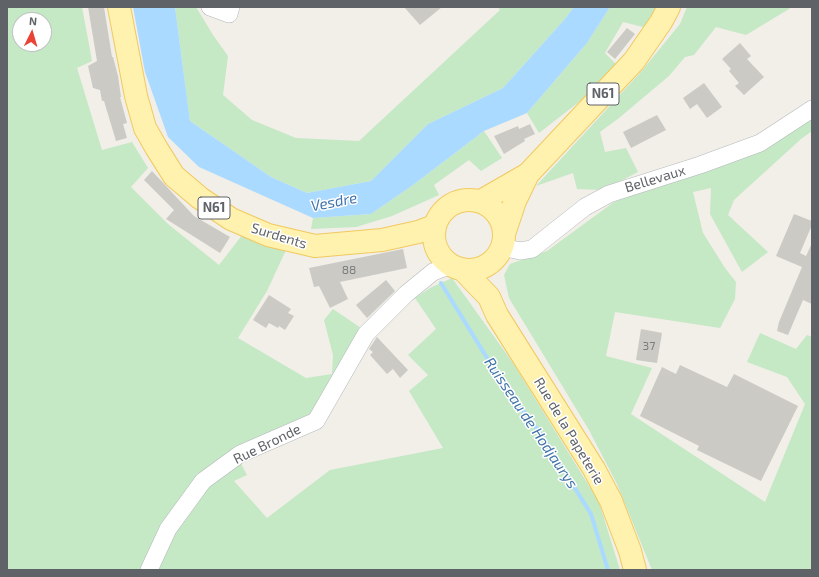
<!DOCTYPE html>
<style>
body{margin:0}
#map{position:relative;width:819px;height:577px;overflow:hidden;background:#f1efe8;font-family:"Exo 2",sans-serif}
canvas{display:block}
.frame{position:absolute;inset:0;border:8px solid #5f6368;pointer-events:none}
.north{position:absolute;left:12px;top:12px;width:40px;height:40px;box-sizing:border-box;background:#fff;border:1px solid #bfc1c3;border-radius:50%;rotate:5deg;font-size:11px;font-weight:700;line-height:16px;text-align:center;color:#5f6368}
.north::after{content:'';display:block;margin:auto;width:14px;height:18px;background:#ea4335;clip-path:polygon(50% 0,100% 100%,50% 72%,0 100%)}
</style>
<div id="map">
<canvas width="819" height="577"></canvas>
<div class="frame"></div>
<div class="north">N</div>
</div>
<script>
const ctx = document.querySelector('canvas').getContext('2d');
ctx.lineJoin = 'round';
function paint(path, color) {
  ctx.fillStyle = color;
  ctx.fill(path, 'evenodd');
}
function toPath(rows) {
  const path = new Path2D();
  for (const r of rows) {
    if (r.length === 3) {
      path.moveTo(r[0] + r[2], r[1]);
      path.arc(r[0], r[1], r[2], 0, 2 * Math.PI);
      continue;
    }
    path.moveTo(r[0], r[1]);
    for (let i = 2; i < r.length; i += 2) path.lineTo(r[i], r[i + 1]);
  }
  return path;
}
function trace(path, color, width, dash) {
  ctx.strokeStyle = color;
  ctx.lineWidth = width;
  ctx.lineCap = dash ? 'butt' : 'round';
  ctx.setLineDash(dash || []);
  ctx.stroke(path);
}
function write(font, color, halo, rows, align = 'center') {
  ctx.font = font + ' "Exo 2",sans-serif';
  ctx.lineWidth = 3;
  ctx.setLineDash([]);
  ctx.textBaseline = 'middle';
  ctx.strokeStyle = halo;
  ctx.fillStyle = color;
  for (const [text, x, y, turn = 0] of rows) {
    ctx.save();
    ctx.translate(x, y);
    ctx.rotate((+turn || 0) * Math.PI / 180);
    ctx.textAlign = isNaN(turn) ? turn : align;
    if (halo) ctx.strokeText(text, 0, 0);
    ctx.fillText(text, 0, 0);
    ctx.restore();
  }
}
paint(toPath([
 [7,7,82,7,92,61,77,68,102,150,132,142,148,168,131,187,168,224,219,265,243,234,286,250,267,291,238,338,306,378,332,374,333,355,324,320,333,309,364,330,315,418,244,444,158,538,141,570,7,570],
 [20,20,44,20,44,44,20,44],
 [175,7,196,7,213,35,228,56,223,95,252,120,296,138,359,141,500,10,498,7,574,7,564,20,503,88,428,124,371,181,307,193,271,177,190,121],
 [610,7,670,7,655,30,623,22,605,53,617,65,584,98,539,133,527,113,587,43],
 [687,7,790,7,789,9,746,35,716,27,694,55,685,57,669,76,619,118,600,132,605,152,626,148,638,172,603,190,577,189,573,173,536,186,640,73,680,24],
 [812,115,812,131,801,139,734,200,728,215,768,252,742,272,710,214,711,188,693,192,703,233,725,268,736,282,735,299,720,328,615,312,606,356,652,368,631,414,765,502,805,404,787,377,747,362,760,333,796,349,807,335,812,337,812,570,652,570,617,484,589,430,509,298,504,275,510,264,547,251,614,202,759,148],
 [484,131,502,158,481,171,469,160,434,185,439,195,392,216,356,227,311,229,313,218,371,214,413,185],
 [452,278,513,363,599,502,620,570,153,570,171,531,220,475,239,460,247,475,234,481,267,518,330,470,443,448,409,391,428,375,408,355,436,329,415,298,430,288]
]), '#c5e8c5');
paint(toPath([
 [133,7,175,7,190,121,271,177,307,193,371,181,428,124,503,88,564,20,574,7,610,7,587,43,527,113,484,131,413,185,371,214,313,218,199,167,168,137,145,72]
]), '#aadaff');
trace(toPath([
 [441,283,503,384,543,437,591,514,608,570]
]), '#aadaff', 4);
paint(toPath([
 [88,7,104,7,112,57,113,57,118,76,121,97,120,97,127,123,123,124,127,138,116,141,104,101,102,101,100,90,93,88,88,66,97,61],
 [404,7,442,7,420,25],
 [627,28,635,34,615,59,607,52],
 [740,43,751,56,747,59,764,77,744,95,735,86,739,83,729,71,731,69,722,59],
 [704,83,722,107,707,118,697,104,690,109,683,98],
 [657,115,666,130,631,148,623,132],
 [530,124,535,134,524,139,525,141,504,154,494,136,518,126,519,129],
 [152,171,194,216,230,237,220,253,166,219,174,210,144,180],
 [794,214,812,221,812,225,800,253,806,256,812,243,812,304,803,300,788,335,777,331,779,322,802,267,776,256],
 [403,249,407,268,340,282,348,299,330,308,319,286,314,287,309,268],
 [386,280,395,291,367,318,356,305],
 [269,295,291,309,288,313,294,316,285,330,279,326,278,328,269,323,266,328,253,320],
 [641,329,662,333,657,363,636,360],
 [377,337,408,370,400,378,393,369,387,374,370,355,373,352,369,349],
 [680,365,727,387,734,374,798,406,761,481,697,450,699,446,640,416,662,367,676,374]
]), '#cccac5');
const minor = toPath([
 [210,7,229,14,231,7],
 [502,247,520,251,532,249,585,207,609,194,700,165,760,143,812,109],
 [149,570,168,529,203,481,240,454,316,421,366,334,406,294,433,272,451,265]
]);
const major = toPath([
 [119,7,136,96,145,128,157,149,174,176,200,198,231,219,268,235,315,246,382,240,418,232,434,226],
 [469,235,35],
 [481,201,528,174,634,61,661,22,669,7],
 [505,231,515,201,528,174],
 [462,269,489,297,497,315,594,469,611,501,630,551,635,570]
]);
trace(minor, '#b5b8bc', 18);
trace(major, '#f2c960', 24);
trace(minor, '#fff', 17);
trace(major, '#fff2af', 22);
write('12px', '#7a7d7f', null, [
 ["88",349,270],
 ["37",649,346]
]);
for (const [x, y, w] of [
 [603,94,32],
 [214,208,32]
]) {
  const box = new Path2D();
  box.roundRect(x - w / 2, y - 11, w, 22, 3);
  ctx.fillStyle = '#fff';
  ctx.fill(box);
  trace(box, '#5f6368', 1);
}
write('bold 13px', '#5f6368', null, [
 ["N61",603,94],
 ["N61",214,208]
]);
write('14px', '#5f6368', '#fff', [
 ["Bellevaux",655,179,-17],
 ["Surdents",279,236,17],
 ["Rue de la Papeterie",569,431,59],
 ["Rue Bronde",267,444,-26]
]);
write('italic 15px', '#4174aa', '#fff', [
 ["Vesdre",334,202,-11],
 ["Ruisseau de Hodjaurys",531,423,56]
]);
</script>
